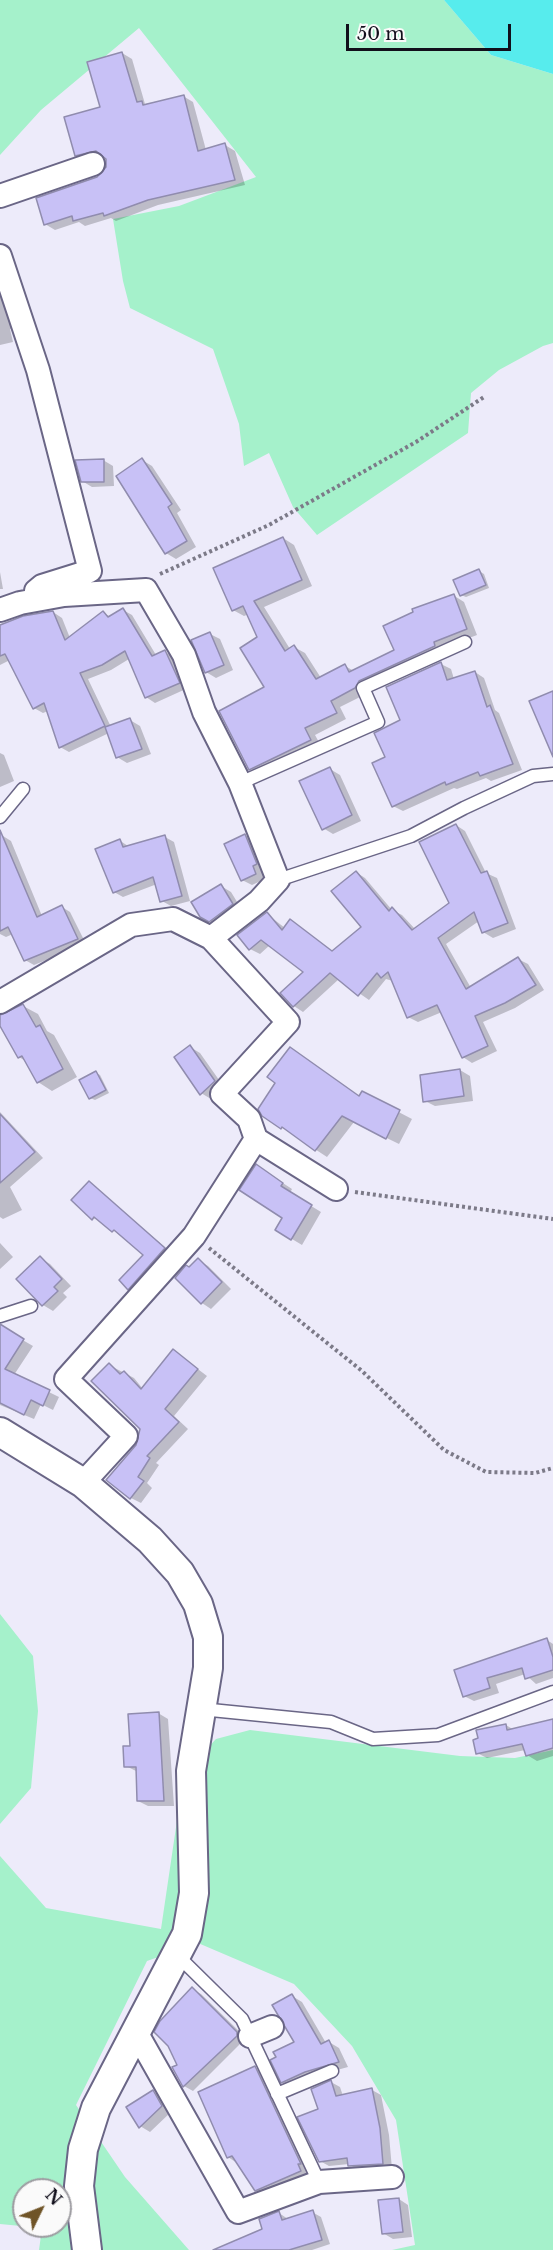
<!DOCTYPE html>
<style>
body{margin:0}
#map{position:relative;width:553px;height:2250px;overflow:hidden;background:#edebfa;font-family:"Libre Baskerville",serif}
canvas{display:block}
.north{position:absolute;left:12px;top:2178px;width:60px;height:60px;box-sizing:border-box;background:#fafafa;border:2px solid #9d9ca1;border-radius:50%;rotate:47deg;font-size:16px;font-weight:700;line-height:24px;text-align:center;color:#110f1b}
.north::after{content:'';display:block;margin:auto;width:21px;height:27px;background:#6f5427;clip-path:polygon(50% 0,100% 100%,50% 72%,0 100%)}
.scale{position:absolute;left:346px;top:24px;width:165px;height:27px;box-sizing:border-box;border:3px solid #110f1b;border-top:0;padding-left:8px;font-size:18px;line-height:21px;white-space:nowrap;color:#110f1b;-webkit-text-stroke:4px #fafafa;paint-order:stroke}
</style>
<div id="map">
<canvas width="553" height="2250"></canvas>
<div class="north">N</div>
<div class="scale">50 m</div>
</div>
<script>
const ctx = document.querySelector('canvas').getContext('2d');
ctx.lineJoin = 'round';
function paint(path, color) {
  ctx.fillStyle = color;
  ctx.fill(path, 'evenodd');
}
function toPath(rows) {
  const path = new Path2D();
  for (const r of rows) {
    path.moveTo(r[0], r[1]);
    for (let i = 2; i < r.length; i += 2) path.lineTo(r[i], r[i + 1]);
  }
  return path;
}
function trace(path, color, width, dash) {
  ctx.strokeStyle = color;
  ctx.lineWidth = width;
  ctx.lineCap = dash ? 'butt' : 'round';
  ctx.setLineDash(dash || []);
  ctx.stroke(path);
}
paint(toPath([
 [0,0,444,0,491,55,553,74,553,343,543,346,499,370,471,393,468,433,317,535,293,507,269,453,244,466,239,424,213,349,130,308,123,281,113,219,179,206,256,177,139,28,41,110,0,155],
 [0,1614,33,1656,38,1711,31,1788,0,1824],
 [250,1730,460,1756,515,1758,553,1750,553,2250,392,2250,415,2245,396,2120,352,2046,294,1984,198,1943,147,1961,76,2105,125,2177,189,2250,39,2250,42,2228,0,2224,0,1856,46,1908,161,1929,184,1773,216,1739],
 [24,2190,60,2190,60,2226,24,2226]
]), '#a5f1cb');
paint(toPath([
 [444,0,553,0,553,74,491,55]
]), '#57eced');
paint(toPath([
 [122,53,132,59,145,104,183,96,193,102,206,150,225,145,235,151,245,185,158,205,116,221,111,218,85,226,79,222,55,230,45,224,108,168,105,156,86,161,77,155,102,108],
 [0,279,14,328,10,329,13,342,0,345],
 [103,460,113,466,114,486,92,487,82,481],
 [142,460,152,466,181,510,177,513,196,547,176,559,166,553],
 [283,538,294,545,312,586,264,607,290,649,294,647,305,653,321,678,345,666,354,671,396,651,453,595,464,602,477,635,443,648,370,686,366,694,340,707,346,719,315,735,321,746,261,775,251,769,266,688,259,638,249,614,244,616,233,610],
 [479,571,484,574,489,588,466,597,461,595],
 [0,572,3,589,0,589],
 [123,610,132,615,156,655,165,652,174,657,188,688,155,703,146,697,129,659,111,670,88,679,111,727,130,720,140,726,151,754,127,763,117,757,109,733,69,752,60,747,48,711,43,713,34,708,10,660,0,665,0,624,53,612,62,618,70,638,103,613,111,617],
 [210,634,220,639,233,670,216,678,206,672],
 [441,664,451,669,454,679,475,672,484,678,495,710,499,713,522,770,491,781,486,778,457,789,454,788,403,811,393,806,387,758,402,720],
 [0,753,4,755,14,781,0,787],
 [330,769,340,775,361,821,333,834,323,828],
 [456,825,465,831,486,873,497,878,516,929,493,938,483,932,479,921,446,944,471,988,518,959,528,964,544,990,515,1008,483,1022,497,1051,472,1063,463,1057,442,1012,418,1022,408,1017,393,981,386,979,369,1000,339,979,303,1012,294,1006,305,971,270,945,260,954,250,949,267,914,285,928,333,952,363,927,356,872,365,878,392,910,402,915,415,929,451,904],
 [245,835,255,841,266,870,262,872,265,879,252,885,242,880],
 [3,836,11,841,42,916,62,907,70,912,86,944,34,965,25,960,13,934,6,937,0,934,0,838],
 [165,837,174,842,190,901,171,906,162,901,157,884,123,897,114,892,119,840,128,846],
 [221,886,231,892,242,910,220,927,201,916],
 [23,1006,38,1014,47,1031,54,1035,77,1077,52,1091,38,1082,27,1062,19,1057,0,1022,0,1016],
 [190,1047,200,1053,224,1087,211,1099,201,1093],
 [460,1070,470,1076,473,1101,435,1106,425,1101],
 [96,1073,100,1075,109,1093,95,1100,90,1098],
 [277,1083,360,1097,362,1093,412,1119,399,1144,354,1122,327,1157,263,1115],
 [0,1112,43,1158,10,1187,22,1210,3,1219,0,1217],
 [266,1172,292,1189,290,1193,321,1212,302,1245,277,1230,284,1218],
 [90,1183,173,1254,138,1294,129,1288,145,1255,103,1222,93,1218],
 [0,1243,13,1257,0,1269],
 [40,1258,50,1264,71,1286,63,1293,67,1297,53,1311,43,1305,18,1279],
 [198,1260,208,1266,231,1289,211,1309,202,1303,190,1269],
 [0,1327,33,1346,14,1375,59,1397,53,1410,41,1404,34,1419,0,1405],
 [174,1351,207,1376,174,1416,188,1429,156,1463,159,1465,147,1483,152,1488,141,1503,131,1498,141,1429,109,1365,134,1378,143,1389],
 [547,1640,553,1644,553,1678,536,1684,525,1674,496,1684,499,1693,474,1701,464,1696,456,1671],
 [158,1713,168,1719,174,1806,148,1806,138,1801,138,1772,126,1766,132,1747],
 [553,1720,553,1756,537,1761,527,1755,525,1750,487,1758,477,1753,506,1725,514,1730],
 [192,1989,201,1994,246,2038,193,2091,184,2086,179,2066],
 [292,1996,302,2002,326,2043,329,2042,339,2048,348,2067,315,2076,292,2087,282,2082,296,2043],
 [255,2068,264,2073,309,2169,309,2176,265,2196,256,2190,237,2163,228,2157],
 [331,2082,340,2087,343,2096,372,2090,381,2095,389,2135,392,2169,359,2171,349,2164,329,2166,320,2161],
 [154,2092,163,2098,171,2112,150,2132,140,2126],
 [399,2199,408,2205,412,2237,393,2239,383,2233],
 [312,2212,321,2217,330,2244,312,2250,247,2250,279,2213,288,2219]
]), '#0003');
const building = toPath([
 [122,52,137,102,142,101,143,105,184,95,198,151,225,143,235,180,148,200,104,216,103,213,73,221,72,216,44,225,36,198,97,177,106,167,106,159,96,151,75,156,64,117,100,107,87,62,122,52],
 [142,458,172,504,168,507,187,541,165,554,116,476,142,458],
 [104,459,104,482,81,482,75,460,104,459],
 [283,537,302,580,254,601,285,651,294,645,316,679,345,664,349,672,394,650,383,626,413,612,412,609,454,594,467,629,434,642,435,646,359,681,355,688,331,701,337,713,305,728,311,740,249,770,219,711,264,687,240,648,257,637,243,606,232,611,213,568,283,537],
 [479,569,486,585,460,596,453,580,479,569],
 [123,608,152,656,165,650,180,683,145,698,125,651,102,665,80,673,105,726,59,748,44,703,33,709,5,654,0,656,0,625,23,616,53,611,65,640,103,611,108,617,123,608],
 [210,632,224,665,205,673,191,640,210,632],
 [441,662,447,680,475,671,487,707,490,705,513,764,480,776,478,772,446,785,445,782,392,807,372,763,385,757,374,733,400,720,386,687,441,662],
 [553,691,553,757,529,701,553,691],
 [130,718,142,749,116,758,105,727,130,718],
 [330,767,352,815,322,830,299,781,330,767],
 [456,824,481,873,487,871,508,923,482,933,474,912,438,938,466,989,518,957,536,985,505,1003,475,1016,488,1046,462,1058,437,1005,407,1018,388,972,381,978,377,973,358,996,330,973,293,1007,280,993,303,972,261,940,249,950,237,935,267,912,282,930,290,919,332,951,361,927,331,891,356,871,389,911,392,907,412,930,449,903,419,842,456,824],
 [0,830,37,917,62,905,78,939,24,961,8,927,0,931,0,830],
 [245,834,257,864,253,866,256,874,241,881,224,844,245,834],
 [165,835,182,896,160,902,153,877,113,893,95,849,120,839,123,847,165,835],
 [221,884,233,904,209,922,200,917,191,902,221,884],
 [23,1004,36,1027,40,1025,63,1069,37,1083,22,1056,18,1058,0,1026,0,1015,23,1004],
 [190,1045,215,1081,200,1095,174,1057,190,1045],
 [290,1047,359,1096,362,1091,400,1110,386,1139,342,1116,315,1151,282,1127,281,1129,262,1116,258,1109,275,1083,267,1077,290,1047],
 [460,1069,464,1096,423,1102,420,1075,460,1069],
 [96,1071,106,1090,89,1099,79,1080,96,1071],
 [0,1114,35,1152,0,1183,0,1114],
 [256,1164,283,1183,281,1186,312,1205,291,1240,275,1230,282,1218,239,1190,256,1164],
 [89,1181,165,1248,128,1290,119,1280,143,1255,114,1230,112,1232,94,1217,92,1220,71,1200,89,1181],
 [40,1256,62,1279,54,1287,58,1291,42,1306,16,1279,40,1256],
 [198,1258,222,1282,201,1304,175,1278,186,1265,189,1267,198,1258],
 [0,1324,24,1339,5,1369,50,1390,43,1406,31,1400,24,1415,0,1403,0,1324],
 [173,1349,198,1369,165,1409,179,1422,147,1456,150,1458,138,1477,144,1481,130,1499,106,1480,136,1445,140,1429,91,1381,109,1363,120,1374,124,1371,141,1389,173,1349],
 [547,1638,553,1657,553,1670,525,1679,522,1668,487,1678,490,1688,463,1697,454,1670,547,1638],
 [159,1712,164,1801,137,1801,136,1767,124,1767,123,1746,130,1746,128,1714,159,1712],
 [553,1719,553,1748,526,1756,522,1744,476,1754,473,1740,478,1738,476,1730,506,1724,507,1730,553,1719],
 [192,1987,237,2032,237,2036,183,2087,172,2067,177,2065,168,2046,154,2032,160,2021,192,1987],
 [292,1994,321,2044,329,2040,339,2062,305,2072,281,2083,270,2060,276,2057,273,2052,294,2042,272,2005,292,1994],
 [255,2066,301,2164,298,2164,301,2171,255,2191,232,2156,227,2158,198,2092,255,2066],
 [331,2080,336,2096,372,2088,380,2128,383,2164,348,2166,347,2158,319,2162,297,2117,318,2109,311,2089,331,2080],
 [153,2090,162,2106,139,2128,126,2107,153,2090],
 [399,2198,403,2232,382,2234,378,2200,399,2198],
 [313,2210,322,2240,289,2250,213,2250,262,2229,259,2219,279,2211,282,2220,313,2210]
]);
paint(building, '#c8c1f6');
trace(building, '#908cae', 1.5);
const service = toPath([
 [240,783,378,722,363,688,465,642],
 [0,817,23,789],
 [278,880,411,836,464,808,533,776,553,774],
 [0,1316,31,1306],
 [201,1709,331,1722,373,1739,438,1735,553,1692],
 [177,1955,242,2019,319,2182],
 [277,2094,332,2071]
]);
const minor = toPath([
 [0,196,93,164],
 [0,256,38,370,90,571,42,586,36,591],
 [0,610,20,603,64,595,146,590,184,655,204,712,240,783,278,880,259,901,211,938],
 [0,1002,131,925,173,919,211,938,288,1022,222,1094,249,1119,256,1139,194,1236,66,1379,126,1436,83,1483],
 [256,1139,336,1189],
 [136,2032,238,2212,319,2182,392,2177],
 [250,2036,272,2027]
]);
const tertiary = toPath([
 [0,1432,83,1483,150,1540,180,1573,198,1604,208,1637,208,1668,191,1771,194,1893,187,1934,96,2108,83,2149,79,2186,87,2250]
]);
trace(service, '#6a6686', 15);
trace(minor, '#6a6686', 26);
trace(tertiary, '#6a6686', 32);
trace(toPath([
 [160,574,269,525,416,442,484,397],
 [355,1192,553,1219],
 [209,1248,362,1371,444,1450,486,1472,535,1473,553,1468]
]), '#7c7a88', 4, [3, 3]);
trace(service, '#fff', 12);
trace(minor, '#fff', 22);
trace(tertiary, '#fff', 28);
</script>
